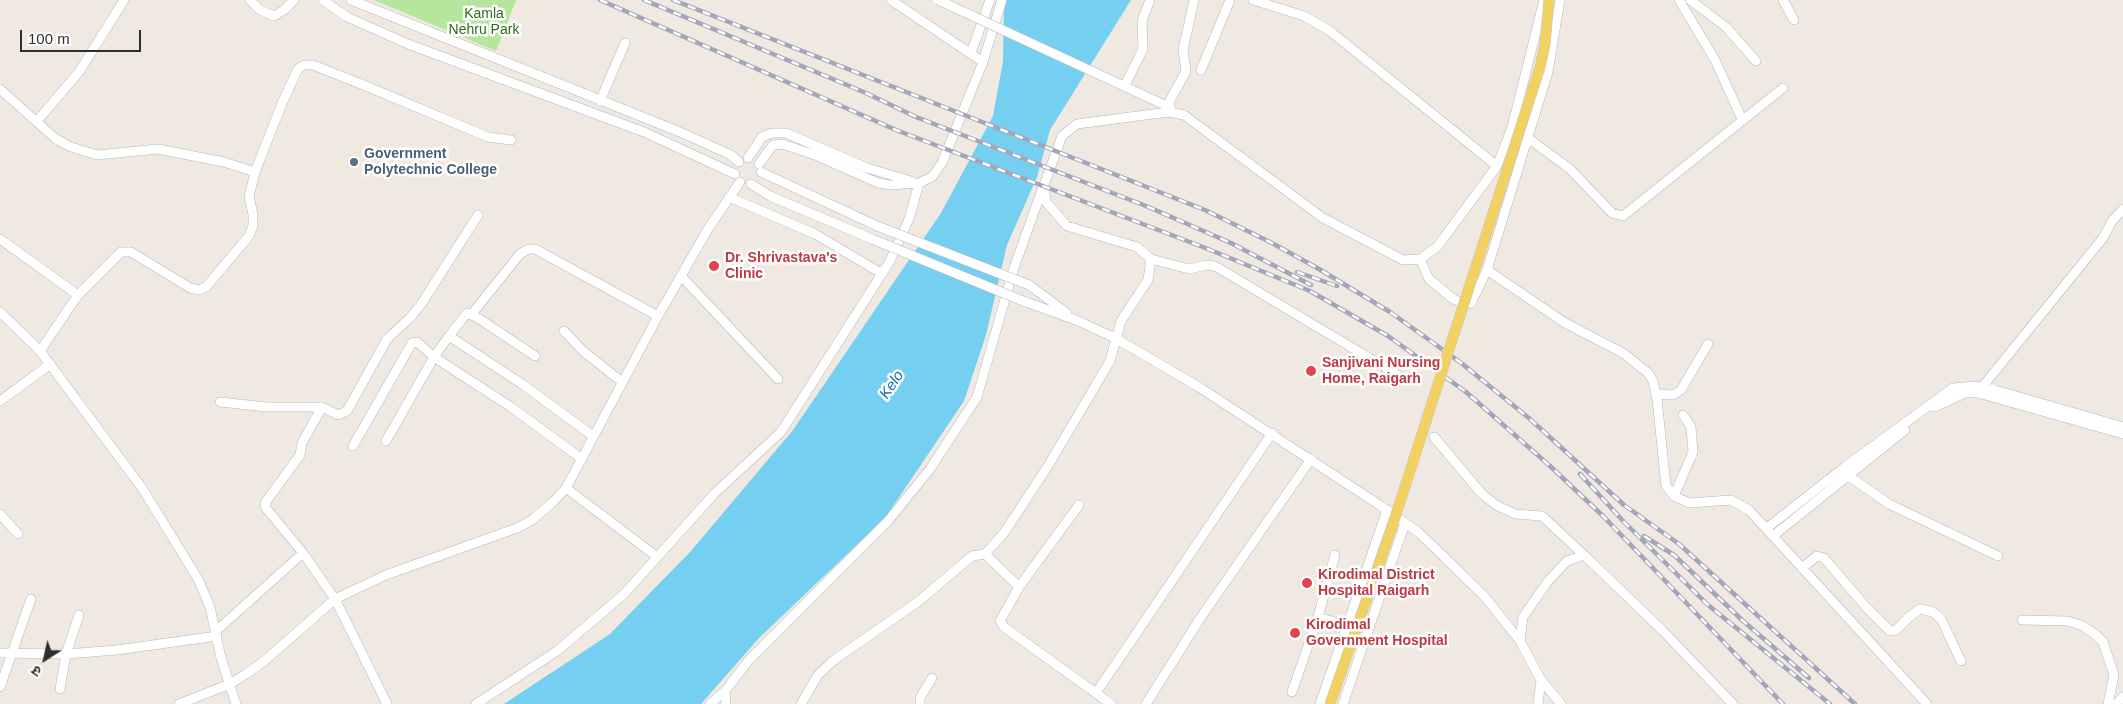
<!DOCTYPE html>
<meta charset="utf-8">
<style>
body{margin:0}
#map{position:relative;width:2123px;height:704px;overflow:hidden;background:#efe9e1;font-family:Arial,"Noto Sans Devanagari",sans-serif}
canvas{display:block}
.north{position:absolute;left:20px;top:634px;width:50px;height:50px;-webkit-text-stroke:4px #fff;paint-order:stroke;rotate:215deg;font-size:14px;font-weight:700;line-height:20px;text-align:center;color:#2e2e2e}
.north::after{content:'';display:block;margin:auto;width:18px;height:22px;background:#2e2e2e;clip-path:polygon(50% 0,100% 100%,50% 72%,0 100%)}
.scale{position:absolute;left:20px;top:30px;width:121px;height:22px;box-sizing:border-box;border:2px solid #2e2e2e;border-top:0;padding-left:6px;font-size:15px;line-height:18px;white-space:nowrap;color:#2e2e2e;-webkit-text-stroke:4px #fff;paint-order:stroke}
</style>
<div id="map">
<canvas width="2123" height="704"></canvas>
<div class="north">उ</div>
<div class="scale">100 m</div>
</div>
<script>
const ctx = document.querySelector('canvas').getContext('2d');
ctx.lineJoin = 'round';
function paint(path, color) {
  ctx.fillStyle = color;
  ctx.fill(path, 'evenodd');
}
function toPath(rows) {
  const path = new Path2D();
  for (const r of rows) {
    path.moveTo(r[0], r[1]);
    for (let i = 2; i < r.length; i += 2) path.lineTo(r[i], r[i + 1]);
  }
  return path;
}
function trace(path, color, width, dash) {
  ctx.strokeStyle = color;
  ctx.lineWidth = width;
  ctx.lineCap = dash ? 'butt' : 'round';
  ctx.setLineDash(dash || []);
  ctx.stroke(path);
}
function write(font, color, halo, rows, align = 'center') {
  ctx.font = font + ' Arial,sans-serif';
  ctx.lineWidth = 5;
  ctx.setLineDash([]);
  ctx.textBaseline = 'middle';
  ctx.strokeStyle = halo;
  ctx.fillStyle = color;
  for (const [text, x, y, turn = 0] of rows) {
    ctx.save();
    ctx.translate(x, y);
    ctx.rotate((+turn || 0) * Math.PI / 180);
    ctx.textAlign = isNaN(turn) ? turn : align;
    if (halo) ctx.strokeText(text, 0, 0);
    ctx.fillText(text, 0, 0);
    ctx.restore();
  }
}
paint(toPath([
 [374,0,516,0,496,51]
]), '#b6e59e');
paint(toPath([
 [1004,0,1131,0,1050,130,1037,177,1007,245,986,335,964,401,885,518,759,638,701,704,504,704,610,634,691,551,793,430,941,213,993,116,1003,61]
]), '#75cff0');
const minor = toPath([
 [250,0,260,10,274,16,284,10,294,0],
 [323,0,347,17,408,44,644,132,735,174],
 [351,0,680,132,731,155,739,162],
 [1253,0,1304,16,1330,31,1497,166],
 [1560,0,1548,72,1487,270,1565,323,1623,353,1648,373,1653,381,1657,399,1666,486,1674,496,1689,503,1731,500,1749,510,1927,704],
 [1679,0,1715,60,1742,119],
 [1690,0,1726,27,1756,61],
 [1783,0,1794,20],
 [971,53,990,0],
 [983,62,1002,0],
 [1201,70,1230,0],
 [1100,75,1171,108],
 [1125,85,1143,49,1142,21,1150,0],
 [0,89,56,139,71,147,97,155,158,149,224,162,255,172],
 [600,101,625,43],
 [1167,106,1186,71,1183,50,1194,0],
 [37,121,79,72,124,0],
 [1528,138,1570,169,1612,213,1623,216,1783,88],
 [748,158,762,137,772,133,786,133,867,168,911,181],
 [759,164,773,145,782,144,815,155,878,183,890,185,919,183,932,177,942,163,983,62,891,0],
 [761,172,877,226],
 [751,184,770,196,872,239],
 [729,197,815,234,881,273],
 [0,239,78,295],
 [1151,259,1189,269,1206,265,1215,266,1398,375],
 [1420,259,1429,279,1452,298,1465,305,1471,303,1487,270],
 [682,277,778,379],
 [1029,285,1067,313],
 [1023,301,1076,320,1115,338,1199,387,1381,506,1418,532,1436,549,1485,597,1520,641],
 [0,312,40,351,142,488,198,579,210,607,221,658,236,704],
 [471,315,520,254,528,249,535,249,658,316],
 [564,331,583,351,622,382],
 [449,336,467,313,478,318,535,356],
 [40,351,78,295,121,252,131,252,190,288,199,290,206,287,249,236,253,226,253,214,249,197,255,172,283,101,298,69,304,65,313,65,361,84,488,137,511,140],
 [1979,391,2103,238,2112,221,2123,209],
 [1656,394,1673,395,1681,390,1708,344],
 [0,401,49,365],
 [220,402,267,407,322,407],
 [1935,407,1965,393,1978,393,2123,434],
 [1434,437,1482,494,1496,505,1515,514,1542,516,1584,555],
 [386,441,434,357,511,407,582,459],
 [353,446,412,343,417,342,434,357,449,336,522,384,593,436],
 [1847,475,1889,504,1998,556],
 [566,488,656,556],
 [1674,496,1693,452,1691,427,1683,415],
 [1079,505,1019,587,1000,621,1004,627,1111,704],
 [0,514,18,534],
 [1767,528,1846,466,1953,388,1975,386,1995,390,2123,427],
 [1773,536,1905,430],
 [985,554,1019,587],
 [1802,568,1817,556,1824,558,1867,608,1890,631,1896,630,1909,617,1920,609,1933,612,1941,619,1961,661],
 [1318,617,1347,626],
 [2022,620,2068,621,2083,626,2096,635,2103,642,2114,675,2108,704],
 [216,631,303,553],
 [0,653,66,654,117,650,217,636],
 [1541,680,1561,704],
 [0,687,31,599],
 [60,689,66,654,79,615],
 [725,691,726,704],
 [1292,692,1318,617,1335,555],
 [1096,693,1272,433],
 [179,704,230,684,246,674,263,662,335,599,386,575,517,528,532,520,554,501,566,488,658,316,708,229,740,182],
 [387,704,335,599,303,553,266,508,265,503,300,455,302,443,322,407,338,415,347,411,387,339,410,318,422,303,478,215],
 [476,704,557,651,623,595,715,493,781,432,890,261,909,219,919,183],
 [710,704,725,691,749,660,888,521,930,469,977,397,1013,271,1043,187],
 [801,704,818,675,834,660,919,601,972,556,985,554,1004,533,1048,466,1110,361,1121,321,1148,280,1151,259,1137,247,1067,226,1046,202,1044,185,1062,136,1077,124,1168,112,1184,115,1323,218,1403,260,1420,259,1437,247,1497,166,1512,127,1544,0],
 [920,704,920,698,932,678],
 [1146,704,1201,617,1311,459],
 [1320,704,1387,510],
 [1343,704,1405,523],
 [1538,704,1541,680,1520,641,1523,617,1549,580,1567,561,1584,555,1662,630,1733,704],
 [2116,704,2123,697]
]);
trace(minor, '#b4b7c1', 10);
trace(minor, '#fff', 9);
const rail = toPath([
 [600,0,896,130,1203,247,1310,291,1388,336,1466,392,1550,466,1604,517,1783,704],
 [644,0,866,93,916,117,1146,206,1231,243,1311,285],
 [673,0,1205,210,1272,243,1319,269,1390,312,1460,362,1530,419,1624,505,1679,544,1855,704],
 [1297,272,1337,286],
 [1580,474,1624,522,1708,605,1830,704],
 [1644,536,1674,555,1742,620,1809,678]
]);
trace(rail, '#a3a6b8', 4.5);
trace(rail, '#fff', 2.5, [8]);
const minorBridge = toPath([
 [938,0,1100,75],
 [877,226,1029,285],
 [872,239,1023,301]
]);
const majorBridge = toPath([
 [1330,704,1392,527,1540,67,1545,44,1549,0]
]);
trace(minorBridge, '#b4b7c1', 10, []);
trace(majorBridge, '#c9c9c9', 11, []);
trace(minorBridge, '#fff', 9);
trace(majorBridge, '#f2d163', 10);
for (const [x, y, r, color] of [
 [354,162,5,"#5c6f8a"],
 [714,266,6,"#e0444e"],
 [1311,371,6,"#e0444e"],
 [1307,583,6,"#e0444e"],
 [1295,633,6,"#e0444e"]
]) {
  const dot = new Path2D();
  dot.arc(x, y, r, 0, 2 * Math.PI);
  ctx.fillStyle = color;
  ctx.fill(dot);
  trace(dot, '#fff', 2);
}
write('14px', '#2c6e1b', '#fff', [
 ["Kamla",484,14],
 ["Nehru Park",484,30]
]);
write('bold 14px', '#4e5e75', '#fff', [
 ["Government",364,154],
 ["Polytechnic College",364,170]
], 'left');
write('bold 14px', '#be3a42', '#fff', [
 ["Dr. Shrivastava's",725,258],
 ["Clinic",725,274],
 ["Sanjivani Nursing",1322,363],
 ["Home, Raigarh",1322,379],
 ["Kirodimal District",1318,575],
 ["Hospital Raigarh",1318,591],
 ["Kirodimal",1306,625],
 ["Government Hospital",1306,641]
], 'left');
write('italic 15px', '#0d6fa3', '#fff', [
 ["Kelo",892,385,-56]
]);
</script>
